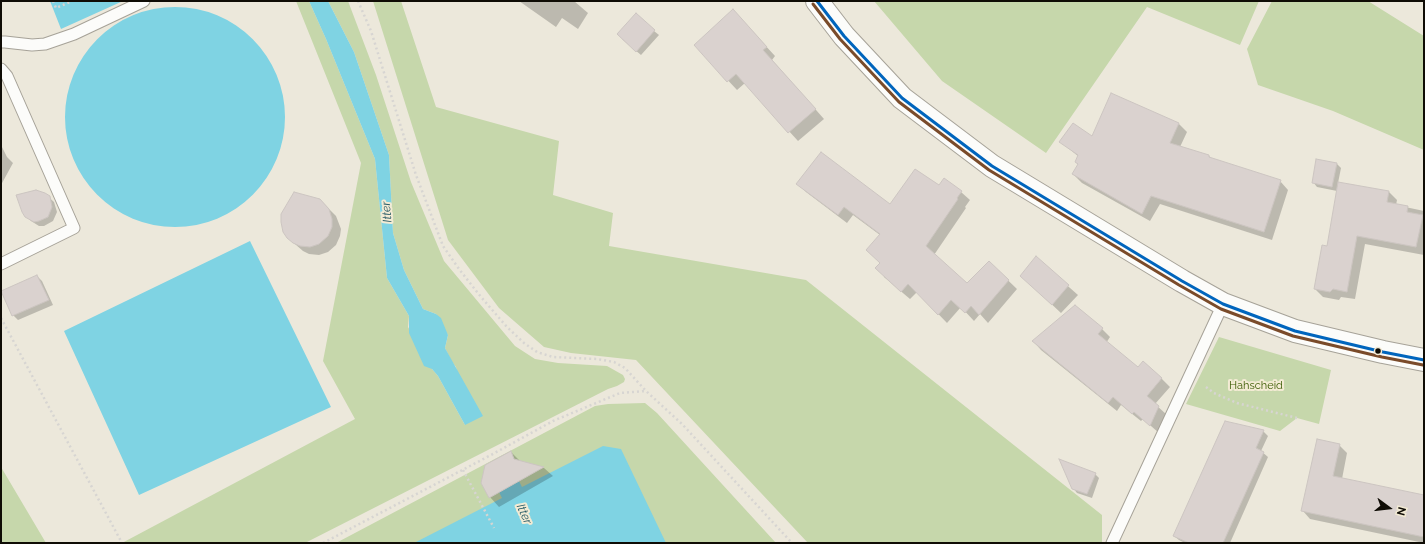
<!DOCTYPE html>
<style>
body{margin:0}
#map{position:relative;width:1425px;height:544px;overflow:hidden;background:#ece8db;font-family:Raleway,sans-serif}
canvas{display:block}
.frame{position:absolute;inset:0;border:2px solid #0f0c05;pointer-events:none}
.north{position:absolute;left:1369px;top:488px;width:40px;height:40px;-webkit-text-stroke:3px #f3ebd4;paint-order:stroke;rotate:105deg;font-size:11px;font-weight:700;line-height:16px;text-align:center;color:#0f0c05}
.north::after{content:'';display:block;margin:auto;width:14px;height:18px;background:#0f0c05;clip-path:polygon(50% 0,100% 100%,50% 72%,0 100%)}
</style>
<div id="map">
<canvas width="1425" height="544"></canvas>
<div class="frame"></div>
<div class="north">N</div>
</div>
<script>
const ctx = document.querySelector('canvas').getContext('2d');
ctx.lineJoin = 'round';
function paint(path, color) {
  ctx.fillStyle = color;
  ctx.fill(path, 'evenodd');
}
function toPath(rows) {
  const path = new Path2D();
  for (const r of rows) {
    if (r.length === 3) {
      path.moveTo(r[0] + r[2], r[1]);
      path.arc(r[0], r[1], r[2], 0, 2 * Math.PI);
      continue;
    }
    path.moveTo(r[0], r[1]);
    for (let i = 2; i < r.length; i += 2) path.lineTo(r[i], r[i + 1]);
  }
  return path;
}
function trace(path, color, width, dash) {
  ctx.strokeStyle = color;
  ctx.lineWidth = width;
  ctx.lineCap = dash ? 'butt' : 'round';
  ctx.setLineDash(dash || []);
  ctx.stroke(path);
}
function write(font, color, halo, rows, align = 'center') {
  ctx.font = font + ' Raleway,sans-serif';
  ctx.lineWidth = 4;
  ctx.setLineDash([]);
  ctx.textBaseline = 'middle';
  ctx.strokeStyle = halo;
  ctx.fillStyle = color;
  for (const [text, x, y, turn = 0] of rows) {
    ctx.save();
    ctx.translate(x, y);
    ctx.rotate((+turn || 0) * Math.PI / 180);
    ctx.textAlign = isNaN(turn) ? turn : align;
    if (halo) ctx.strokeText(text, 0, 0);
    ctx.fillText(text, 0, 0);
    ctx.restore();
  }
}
paint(toPath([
 [296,1,309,1,326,39,375,159,387,278,409,316,408,327,432,369,438,376,465,425,456,367,452,362,445,348,448,335,436,314,423,309,404,270,393,233,389,155,354,52,328,1,348,1,376,75,411,182,444,261,515,346,535,359,558,363,607,366,623,375,625,379,624,382,617,386,608,389,305,543,122,543,355,419,323,361,361,163],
 [373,1,401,1,436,107,559,141,553,195,613,213,609,246,806,280,1102,515,1102,543,808,543,636,360,571,353,544,347,499,308,448,240],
 [874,1,1259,1,1240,45,1147,7,1046,153,942,81],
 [1272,1,1368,1,1424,36,1424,150,1333,111,1258,85,1247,49],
 [1219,337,1331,370,1319,424,1297,418,1280,431,1186,404],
 [645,403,657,413,776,543,336,543,595,406,608,404],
 [1,467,46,543,1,543]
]), '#c6d7ab');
paint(toPath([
 [50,1,123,1,61,29],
 [309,1,328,1,354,52,389,155,393,233,404,270,423,309,436,314,441,318,448,335,445,348,483,416,465,425,438,376,432,369,424,366,409,333,409,316,387,278,375,159,326,39],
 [175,117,110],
 [250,241,331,407,139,495,64,331],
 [603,446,621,449,666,543,414,543,502,498,499,492,519,481,522,487]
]), '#7fd3e3');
paint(toPath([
 [519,1,574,1,588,13,578,29,562,18,556,27],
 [742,20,775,56,772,60,824,119,798,141,745,83,737,90,695,45],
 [654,31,659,35,641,55,622,39],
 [1179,124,1187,132,1180,147,1209,156,1212,159,1280,181,1288,190,1272,240,1160,204,1150,221,1082,183,1073,174,1078,165,1076,162,1079,157,1061,142,1092,138],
 [1,145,7,157,13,163,1,185],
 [1337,164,1341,168,1338,183,1389,192,1397,200,1396,205,1424,211,1424,255,1365,244,1355,299,1341,297,1339,300,1323,297,1315,289,1328,247,1337,191,1317,187,1313,182],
 [798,184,891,206,939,187,961,192,970,200,965,207,966,208,934,255,967,285,989,262,1017,289,988,323,980,314,974,321,961,307,947,323,917,292,910,299,884,277,881,263,880,235,853,215,847,223,806,192],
 [45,194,54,202,57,212,53,221,44,226,39,226,31,221,26,216],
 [319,199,336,216,341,229,340,236,336,245,328,252,319,255,309,254,303,251,288,238],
 [1036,258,1078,295,1061,313,1031,285],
 [37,276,42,281,53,305,18,320,13,315],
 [1102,329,1110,337,1106,343,1138,369,1161,378,1170,387,1155,404,1167,415,1159,433,1143,419,1141,421,1121,405,1117,411,1041,350,1033,341],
 [1263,431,1268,436,1261,451,1268,457,1230,543,1185,543,1179,540,1174,536],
 [1339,445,1347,453,1342,479,1424,496,1424,543,1310,519,1303,511],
 [511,452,520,461,544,468,553,476,499,507,490,497],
 [1095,474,1099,478,1092,498,1077,493,1073,488]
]), '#0003');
const building = toPath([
 [733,9,767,47,763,50,816,109,788,133,736,74,727,82,694,45,733,9],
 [636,13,655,30,636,52,617,34,636,13],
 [1111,93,1179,123,1170,143,1209,155,1209,157,1281,180,1264,232,1151,196,1142,214,1072,174,1078,164,1075,162,1078,155,1059,142,1073,123,1092,136,1111,93],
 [821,152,890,204,915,169,939,185,944,178,962,191,957,198,958,199,926,246,967,283,989,261,1009,280,979,315,971,306,965,313,951,300,938,315,908,284,901,292,875,268,880,263,866,250,880,234,844,207,838,215,796,184,821,152],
 [1316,159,1337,163,1332,187,1312,183,1316,159],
 [1338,182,1389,191,1387,202,1408,206,1407,212,1423,215,1416,247,1357,236,1347,292,1333,289,1330,292,1314,289,1322,245,1327,246,1338,182],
 [36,190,45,193,50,196,52,207,48,217,39,221,34,222,25,217,22,212,16,195,36,190],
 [294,192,320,199,329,209,332,219,332,227,328,236,319,244,310,247,300,246,293,243,287,238,283,232,281,222,281,214,294,192],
 [1036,256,1069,285,1052,305,1020,276,1036,256],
 [37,275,49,300,12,316,1,291,37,275],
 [1075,305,1103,328,1098,334,1138,367,1143,361,1162,378,1147,396,1159,406,1150,426,1134,412,1132,414,1113,397,1108,403,1032,341,1075,305],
 [1225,421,1264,430,1256,448,1264,452,1223,543,1189,543,1173,536,1225,421],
 [1317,439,1340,444,1333,476,1424,495,1424,537,1301,511,1317,439],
 [511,451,514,459,544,467,489,498,481,483,485,465,511,451],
 [1059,459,1096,473,1087,494,1072,489,1059,459]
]);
paint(building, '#dad2cf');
trace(building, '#ccc5c1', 1);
const service = toPath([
 [1,42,5,42,32,45,45,44,74,34,144,1],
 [1,69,7,76,74,228,1,264],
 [1112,543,1223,304]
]);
const secondary = toPath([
 [817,1,844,36,902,98,992,166,1182,281,1223,304,1295,331,1383,352,1424,360]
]);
trace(service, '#a6a298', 13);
trace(secondary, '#a6a298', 24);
trace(toPath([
 [53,1,56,8,72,1],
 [358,1,371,31,416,175,443,246,459,269,481,297,507,327,524,343,537,352,553,357,597,359,614,362,625,368,646,391,682,424,792,543],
 [1,318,122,543],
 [1206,387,1214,393,1237,403,1297,418],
 [463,470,494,528],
 [323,543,491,455,553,421,620,393,646,391]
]), '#d7d5d2', 2.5, [2, 3]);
trace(service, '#fcfcfa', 11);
trace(secondary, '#fcfcfa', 22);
trace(toPath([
 [817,1,844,36,902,98,992,166,1182,281,1223,304,1295,331,1383,352,1424,360]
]), '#0065bd', 3);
trace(toPath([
 [813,4,840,39,899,102,989,170,1179,285,1221,309,1293,336,1382,357,1423,365]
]), '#7a4b2a', 3);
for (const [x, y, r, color] of [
 [1378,351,3.5,"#0f0c05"]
]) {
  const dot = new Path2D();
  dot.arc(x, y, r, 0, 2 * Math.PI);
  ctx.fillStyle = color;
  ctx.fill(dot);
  trace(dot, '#f3ebd4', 1.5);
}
write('11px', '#395a00', '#f3ebd4', [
 ["Hahscheid",1256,386]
]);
write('italic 12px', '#275a66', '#f3ebd4', [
 ["Itter",387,212,-95],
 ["Itter",524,514,66]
]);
</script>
